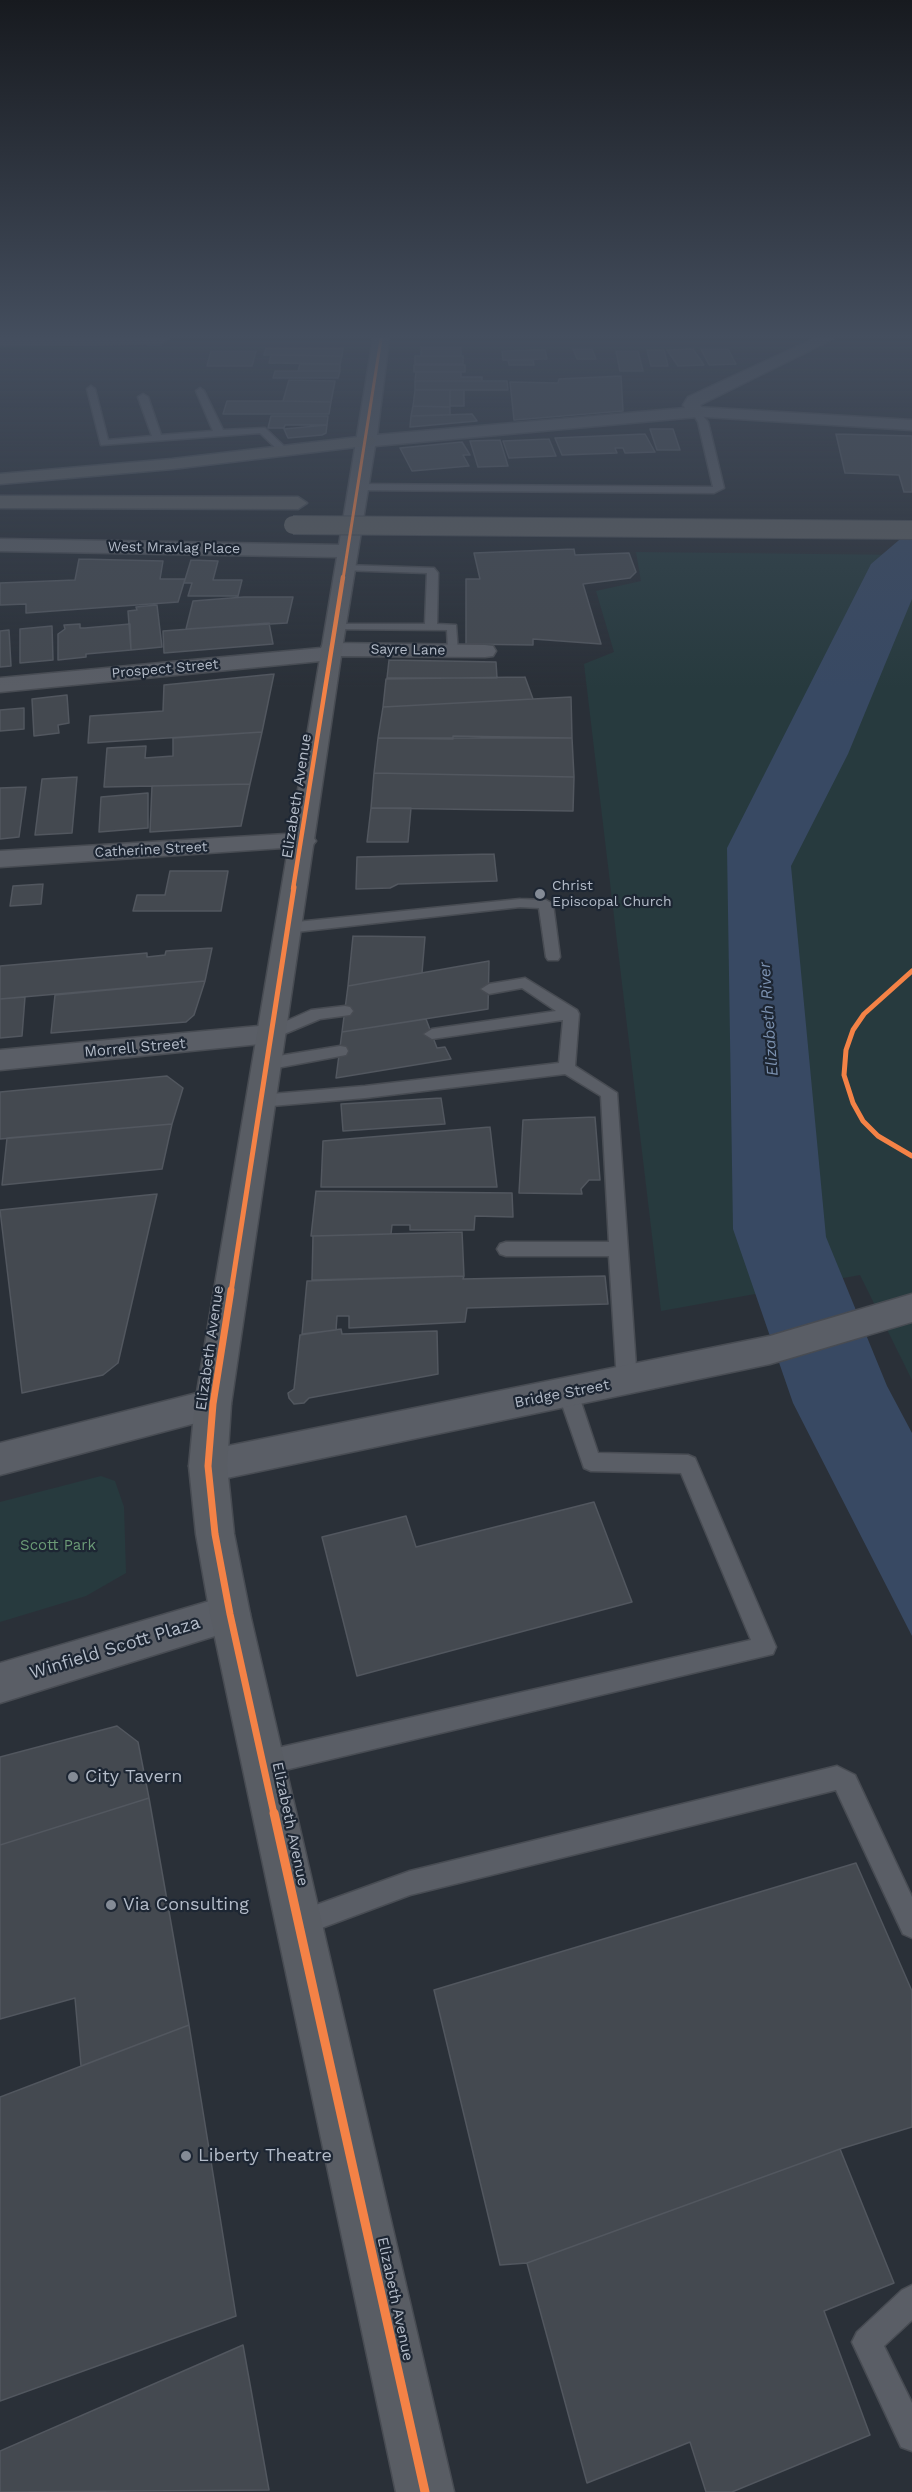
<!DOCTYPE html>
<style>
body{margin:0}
canvas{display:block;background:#2a3038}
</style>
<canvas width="912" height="2492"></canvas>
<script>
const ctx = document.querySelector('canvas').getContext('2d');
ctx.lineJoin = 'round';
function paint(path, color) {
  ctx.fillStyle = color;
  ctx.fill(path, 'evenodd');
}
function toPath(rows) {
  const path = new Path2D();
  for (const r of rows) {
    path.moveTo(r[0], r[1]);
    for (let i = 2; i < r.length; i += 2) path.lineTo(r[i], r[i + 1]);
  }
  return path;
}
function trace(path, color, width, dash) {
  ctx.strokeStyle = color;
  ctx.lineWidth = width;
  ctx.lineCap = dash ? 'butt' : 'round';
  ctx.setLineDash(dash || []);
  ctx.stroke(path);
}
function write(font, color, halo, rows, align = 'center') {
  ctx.font = font + ' "Work Sans",sans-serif';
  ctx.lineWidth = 4.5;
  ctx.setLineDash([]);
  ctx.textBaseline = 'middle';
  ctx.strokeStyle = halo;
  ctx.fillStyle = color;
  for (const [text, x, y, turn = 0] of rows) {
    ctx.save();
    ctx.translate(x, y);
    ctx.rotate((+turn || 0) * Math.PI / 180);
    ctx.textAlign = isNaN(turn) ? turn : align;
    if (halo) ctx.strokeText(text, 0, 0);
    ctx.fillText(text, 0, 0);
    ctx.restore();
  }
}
paint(toPath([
 [636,552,912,555,912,1380,860,1275,661,1311,584,664,614,652,596,591,641,581],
 [101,1476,115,1481,124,1507,126,1573,86,1596,0,1622,0,1502]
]), '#273a3e');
paint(toPath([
 [912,529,912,599,848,754,791,866,826,1237,887,1386,912,1433,912,1636,793,1403,733,1229,727,848,871,564]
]), '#384963');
const building = toPath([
 [421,347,461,347,461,356,421,356,421,347],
 [266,348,343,348,342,356,264,355,266,348],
 [573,349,592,349,596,359,577,359,573,349],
 [693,349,704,365,678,366,667,350,693,349],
 [701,349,728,349,736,364,709,365,701,349],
 [545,350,547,359,503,360,502,351,545,350],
 [647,350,664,350,668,366,651,366,647,350],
 [211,351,256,351,252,366,207,366,211,351],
 [616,351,638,351,643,371,620,371,616,351],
 [271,355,342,356,340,364,269,363,271,355],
 [415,356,463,356,463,364,415,364,415,356],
 [508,360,533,360,534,365,509,365,508,360],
 [300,364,340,364,340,371,298,371,300,364],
 [414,365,465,365,465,372,414,372,414,365],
 [275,371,340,371,338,378,273,378,275,371],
 [416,372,461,372,461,377,482,377,482,381,415,381,416,372],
 [621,376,623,411,514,420,510,382,558,383,559,379,621,376],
 [289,380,335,381,331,402,283,401,289,380],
 [415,381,507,381,508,390,415,390,415,381],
 [415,390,450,390,450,407,413,406,415,390],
 [450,390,464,390,464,406,450,406,450,390],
 [227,401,283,401,331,402,329,414,223,414,227,401],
 [413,406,450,407,450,415,411,416,413,406],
 [472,414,477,421,410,427,411,416,472,414],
 [271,416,328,416,327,425,285,425,284,428,268,428,271,416],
 [327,425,326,433,322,435,288,438,284,429,327,425],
 [650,429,673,429,680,450,657,450,650,429],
 [645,434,655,452,625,453,623,448,615,448,617,453,562,455,555,438,645,434],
 [836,434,912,436,912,492,904,492,899,475,845,473,836,434],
 [549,439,556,456,509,458,503,441,549,439],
 [500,440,508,466,478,467,470,441,500,440],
 [462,442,470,455,463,455,469,466,412,471,400,448,462,442],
 [574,549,575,555,629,553,636,572,630,578,583,584,601,644,533,639,533,645,466,644,466,579,480,579,474,553,574,549],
 [79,559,163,561,160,579,185,579,178,602,26,613,26,604,0,605,0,583,75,580,79,559],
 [191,560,218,561,213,580,242,580,238,596,188,596,192,583,184,583,191,560],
 [244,597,293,597,287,623,186,629,193,601,244,597],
 [157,605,162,647,131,650,128,611,137,610,136,607,157,605],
 [269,623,273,644,164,653,163,631,269,623],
 [80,624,80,628,85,628,130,624,131,650,86,654,86,657,58,660,58,634,65,629,64,625,80,624],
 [52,626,53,660,20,663,20,629,52,626],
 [9,630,11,666,0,667,0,631,9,630],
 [389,660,496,662,497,678,387,678,389,660],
 [274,674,262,732,88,743,90,716,163,711,164,685,274,674],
 [525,677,533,699,383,707,386,679,525,677],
 [67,695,69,723,58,725,59,733,34,736,32,699,67,695],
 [571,697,572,738,378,738,383,707,571,697],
 [24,708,24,729,0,731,0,710,24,708],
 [262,732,250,784,104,787,107,748,146,746,145,758,173,756,173,738,262,732],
 [453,736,572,738,574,777,374,773,378,738,453,739,453,736],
 [374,773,574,777,573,811,371,808,374,773],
 [77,777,72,833,35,835,42,779,77,777],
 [250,784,241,826,150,832,152,786,250,784],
 [26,787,19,837,0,839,0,788,26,787],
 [148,793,148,828,99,832,101,797,148,793],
 [371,808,411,808,408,842,367,842,371,808],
 [494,854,497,881,398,884,390,888,356,889,357,857,494,854],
 [170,871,228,871,221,911,133,911,137,895,165,895,170,871],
 [43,884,41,904,10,906,13,886,43,884],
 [353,936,425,937,422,973,348,986,353,936],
 [212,948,205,981,0,999,0,966,147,953,147,957,165,955,166,951,212,948],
 [489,961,488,1009,342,1032,348,986,489,961],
 [205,981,194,1015,186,1022,51,1033,55,995,205,981],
 [25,997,22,1036,0,1038,0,999,25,997],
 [426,1019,437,1048,445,1047,451,1059,336,1078,342,1032,426,1019],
 [167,1076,183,1088,172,1124,0,1139,0,1092,167,1076],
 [441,1098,445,1124,343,1131,341,1104,441,1098],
 [595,1117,600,1180,589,1180,581,1189,582,1194,519,1193,523,1120,595,1117],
 [172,1124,162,1169,2,1185,7,1138,172,1124],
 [490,1127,497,1187,321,1187,323,1141,490,1127],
 [316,1191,512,1193,513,1217,475,1216,474,1230,410,1230,410,1225,392,1225,391,1234,313,1236,311,1236,316,1191],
 [157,1194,118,1363,103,1375,22,1393,0,1210,157,1194],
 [462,1232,464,1276,312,1280,313,1236,462,1232],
 [464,1276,463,1279,605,1276,608,1304,467,1308,465,1322,349,1328,349,1316,337,1316,336,1330,302,1334,307,1281,464,1276],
 [341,1329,342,1334,437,1331,438,1374,309,1398,304,1403,294,1404,289,1398,288,1393,294,1389,300,1335,341,1329],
 [594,1502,632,1602,357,1676,322,1537,406,1516,416,1547,594,1502],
 [117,1726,138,1742,149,1798,0,1845,0,1757,117,1726],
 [149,1798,189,2025,81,2066,75,1998,0,2019,0,1845,149,1798],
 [856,1863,912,1991,912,2127,840,2149,527,2263,500,2265,434,1990,856,1863],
 [189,2025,236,2316,0,2401,0,2097,189,2025],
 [840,2149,894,2283,824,2311,870,2435,732,2492,706,2492,690,2442,587,2483,527,2263,840,2149],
 [243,2345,269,2490,0,2492,0,2451,243,2345]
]);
paint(building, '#444950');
trace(building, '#52575f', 1.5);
const lane = toPath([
 [91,386,95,389,108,440,152,436,138,397,143,394,148,397,161,435,213,431,196,391,200,388,204,391,223,430,265,428,288,450,280,452,260,433,101,445,87,389,91,386],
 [697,409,708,422,724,488,714,493,357,490,352,487,357,484,713,487,698,422,692,412,697,409],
 [344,565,434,568,438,573,437,624,456,625,458,653,448,651,447,630,331,629,329,627,335,624,425,624,427,573,340,570,339,568,344,565],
 [520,899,546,900,553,904,560,957,558,960,548,960,546,957,539,908,520,907,287,933,280,928,287,923,520,899],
 [525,978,577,1010,579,1014,575,1066,617,1093,637,1381,634,1387,627,1389,620,1387,617,1381,609,1256,506,1256,500,1254,497,1249,500,1244,506,1242,609,1242,601,1096,565,1074,365,1098,260,1107,252,1101,260,1095,365,1086,559,1063,563,1020,432,1039,424,1034,432,1029,556,1011,522,988,489,994,481,989,489,984,525,978],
 [345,1006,350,1007,353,1011,350,1015,320,1019,270,1040,262,1035,264,1031,311,1010,345,1006],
 [340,1046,346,1047,348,1051,346,1055,266,1070,258,1064,266,1058,340,1046],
 [568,1385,575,1387,578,1393,598,1453,688,1455,695,1458,776,1647,773,1654,264,1775,256,1771,252,1763,256,1755,264,1751,751,1640,681,1473,591,1471,584,1468,558,1393,561,1387,568,1385],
 [837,1766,855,1775,912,1897,912,1938,903,1934,836,1790,410,1895,300,1936,291,1932,287,1923,291,1914,410,1871,837,1766],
 [912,2285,912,2320,884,2346,912,2403,912,2451,901,2447,852,2342,857,2332,902,2290,912,2285]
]);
const street = toPath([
 [0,339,169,339,161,344,0,345,0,339],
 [697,407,912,420,912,430,691,416,689,412,691,408,697,407],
 [331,643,485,645,493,646,496,651,493,656,485,657,341,656,331,660,0,692,0,678,321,648,323,644,331,643],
 [303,833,312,836,316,841,312,846,0,867,0,851,303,833],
 [270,1025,280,1028,284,1035,280,1042,0,1070,0,1050,270,1025],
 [912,1294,912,1322,770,1364,208,1482,195,1477,189,1466,195,1455,208,1450,770,1336,912,1294],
 [213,1389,226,1393,231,1404,226,1415,0,1475,0,1443,213,1389],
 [230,1595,244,1601,250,1614,244,1627,0,1703,0,1663,230,1595]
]);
const secondary = toPath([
 [373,339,389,339,377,435,685,408,683,405,688,397,813,339,833,339,700,405,705,412,697,417,375,446,342,649,231,1404,227,1466,234,1534,250,1614,454,2492,396,2492,210,1614,196,1534,189,1466,195,1404,337,557,0,551,0,539,339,545,373,339]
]);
const highway = toPath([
 [367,436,373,437,376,441,373,445,172,469,0,484,0,474,172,459,367,436],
 [0,496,298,497,307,503,298,509,0,508,0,496]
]);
trace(lane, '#484c53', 3);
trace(street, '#484c53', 3);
trace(secondary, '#484c53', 3);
trace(highway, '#474c53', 3);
paint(lane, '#5a5e66');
paint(street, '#5a5e66');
paint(secondary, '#595d64');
paint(highway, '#5a5d60');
const highwayBridge = toPath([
 [293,525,912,530]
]);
trace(highwayBridge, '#474c53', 20, []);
trace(highwayBridge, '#5a5d60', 18);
trace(toPath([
 [343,579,381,339]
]), '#f48246', 3);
trace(toPath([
 [293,889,343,577]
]), '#f48246', 4.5);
trace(toPath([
 [912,971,864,1014,853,1030,846,1050,844,1075,853,1103,863,1121,878,1136,912,1156],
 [231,1292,294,887]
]), '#f48246', 5);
trace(toPath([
 [231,1290,213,1404,208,1466,215,1534,230,1614,274,1814]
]), '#f48246', 7);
trace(toPath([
 [274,1813,425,2492]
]), '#f48246', 9);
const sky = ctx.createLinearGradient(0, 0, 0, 688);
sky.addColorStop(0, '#171a1f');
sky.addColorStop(0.49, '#444e5e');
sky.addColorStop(1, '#444e5e00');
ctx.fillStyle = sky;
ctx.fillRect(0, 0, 912, 688);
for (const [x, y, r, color] of [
 [540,894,6,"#848b96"],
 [73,1777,6,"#848b96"],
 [111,1905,6,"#848b96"],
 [186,2156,6,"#848b96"]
]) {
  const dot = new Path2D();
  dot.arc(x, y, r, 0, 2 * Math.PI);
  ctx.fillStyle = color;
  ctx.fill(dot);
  trace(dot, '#1d2633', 2);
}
write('14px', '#b4bcc9', '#1d2633', [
 ["West Mravlag Place",174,548,1],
 ["Sayre Lane",408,650,1],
 ["Prospect Street",165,669,-5],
 ["Catherine Street",151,850,-3]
]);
write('14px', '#b4bcc9', '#1d2633', [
 ["Christ",552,886],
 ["Episcopal Church",552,902]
], 'left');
write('15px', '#b4bcc9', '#1d2633', [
 ["Elizabeth Avenue",297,796,-81],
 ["Morrell Street",135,1048,-5],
 ["Elizabeth Avenue",210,1348,-82],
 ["Bridge Street",562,1394,-11],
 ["Elizabeth Avenue",290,1824,78],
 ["Elizabeth Avenue",395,2299,78]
]);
write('15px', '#6b9a76', '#1d2633', [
 ["Scott Park",58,1546]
]);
write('italic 16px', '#7c92b1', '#1d2633', [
 ["Elizabeth River",769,1019,-94]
]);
write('18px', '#b4bcc9', '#1d2633', [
 ["Winfield Scott Plaza",115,1648,-17]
]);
write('18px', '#b4bcc9', '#1d2633', [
 ["City Tavern",85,1777],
 ["Via Consulting",123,1905],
 ["Liberty Theatre",198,2156]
], 'left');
</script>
